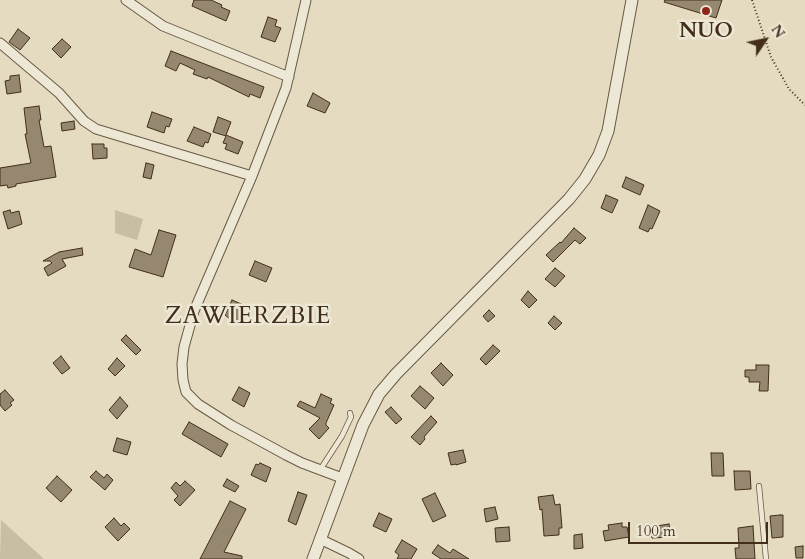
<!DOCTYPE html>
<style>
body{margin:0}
#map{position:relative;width:805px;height:559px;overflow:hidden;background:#e4dbc0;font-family:Cardo,serif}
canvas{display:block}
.north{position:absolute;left:740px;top:15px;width:50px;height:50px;-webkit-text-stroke:4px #ede8d6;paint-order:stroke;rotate:56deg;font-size:14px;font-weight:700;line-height:20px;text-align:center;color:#422e1a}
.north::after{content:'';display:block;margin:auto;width:18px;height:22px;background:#422e1a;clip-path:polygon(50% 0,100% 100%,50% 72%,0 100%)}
.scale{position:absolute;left:628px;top:522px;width:140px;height:22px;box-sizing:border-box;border:2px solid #422e1a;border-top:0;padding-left:6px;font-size:15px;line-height:18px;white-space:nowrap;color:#422e1a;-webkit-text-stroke:4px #ede8d6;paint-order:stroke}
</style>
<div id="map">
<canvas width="805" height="559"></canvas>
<div class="north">N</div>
<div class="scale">100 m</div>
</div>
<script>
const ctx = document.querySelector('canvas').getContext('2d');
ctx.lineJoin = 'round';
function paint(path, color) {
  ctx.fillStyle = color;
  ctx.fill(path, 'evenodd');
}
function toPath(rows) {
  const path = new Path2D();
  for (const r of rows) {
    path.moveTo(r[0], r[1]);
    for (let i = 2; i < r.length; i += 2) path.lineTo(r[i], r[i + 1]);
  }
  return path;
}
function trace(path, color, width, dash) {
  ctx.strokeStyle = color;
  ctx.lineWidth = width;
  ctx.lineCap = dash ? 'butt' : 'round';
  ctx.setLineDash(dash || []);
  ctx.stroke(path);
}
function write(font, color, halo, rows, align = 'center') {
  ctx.font = font + ' Cardo,serif';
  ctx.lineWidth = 5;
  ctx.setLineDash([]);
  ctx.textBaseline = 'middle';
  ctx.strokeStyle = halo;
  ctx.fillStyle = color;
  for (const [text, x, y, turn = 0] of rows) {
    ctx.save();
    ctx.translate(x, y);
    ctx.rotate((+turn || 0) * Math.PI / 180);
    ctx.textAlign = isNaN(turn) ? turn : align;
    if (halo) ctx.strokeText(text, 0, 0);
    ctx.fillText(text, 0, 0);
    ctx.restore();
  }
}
paint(toPath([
 [115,210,143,219,137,240,115,233],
 [1,520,44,559,0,559]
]), '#c8bea4');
const building = toPath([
 [194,0,211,0,222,5,221,7,230,11,226,21,192,6,194,0],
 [665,0,722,0,716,18,664,2,665,0],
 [268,17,277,20,275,26,281,28,275,42,261,37,268,17],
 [18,29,30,38,20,50,9,42,18,29],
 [62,39,71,47,61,58,52,49,62,39],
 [171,51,264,87,260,98,250,94,249,97,208,77,207,79,193,74,195,70,180,63,176,71,165,66,171,51],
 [19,75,21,92,7,94,5,81,10,80,10,76,19,75],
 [313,93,330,103,325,113,307,106,313,93],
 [39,106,41,120,39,120,44,147,51,146,56,177,16,184,16,186,8,188,7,185,0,186,0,168,31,163,25,134,27,134,24,108,39,106],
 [152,112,172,119,169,127,166,126,164,133,147,127,152,112],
 [218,117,231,122,226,135,243,142,238,154,225,149,227,144,223,143,226,136,213,132,218,117],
 [74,121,75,129,62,131,61,123,74,121],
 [194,127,211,134,208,143,205,142,203,147,187,141,194,127],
 [92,144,104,144,104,148,107,148,107,158,93,159,92,144],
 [146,163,154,165,151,179,143,177,146,163],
 [626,177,644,185,640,195,622,187,626,177],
 [606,195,618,200,612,213,601,208,606,195],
 [648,205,660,211,652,229,650,228,648,232,639,228,648,205],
 [10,210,11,213,19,211,22,224,8,229,3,212,10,210],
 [574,228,586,238,580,244,575,240,553,262,546,255,560,242,561,243,574,228],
 [159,230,176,235,163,277,129,267,135,249,151,255,159,230],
 [82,248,83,255,62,259,66,266,48,276,44,268,52,263,50,261,43,261,59,252,82,248],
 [255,261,272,268,266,282,249,275,255,261],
 [555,268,565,276,555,287,545,279,555,268],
 [528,291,537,300,529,308,521,300,528,291],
 [232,300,246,306,238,321,230,319,225,315,232,300],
 [489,310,495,316,488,322,483,316,489,310],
 [554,316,562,323,555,330,548,323,554,316],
 [126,335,141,350,136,355,121,340,126,335],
 [493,345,500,351,486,365,480,359,493,345],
 [61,356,70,368,62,374,53,363,61,356],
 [117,358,125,366,115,376,108,369,117,358],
 [441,363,453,375,443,386,431,373,441,363],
 [756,365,769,365,768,391,759,391,760,382,749,382,749,377,745,377,745,370,756,370,756,365],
 [420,386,434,398,425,409,411,396,420,386],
 [239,387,250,393,244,407,232,400,239,387],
 [5,390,14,400,10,403,12,405,5,411,0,405,0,394,5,390],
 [321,394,332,399,330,403,334,405,326,423,326,425,329,428,319,439,309,429,320,418,297,406,300,401,315,408,321,394],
 [120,397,128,406,117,419,109,410,120,397],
 [391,407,402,419,396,424,385,412,391,407],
 [431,416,437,422,424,437,425,439,420,445,411,437,431,416],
 [189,422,228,444,221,457,182,434,189,422],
 [117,438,131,442,127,455,113,451,117,438],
 [463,450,466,462,456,465,456,464,451,465,448,453,463,450],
 [711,453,723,453,724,476,712,476,711,453],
 [260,463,271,468,266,482,251,475,256,464,258,465,260,463],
 [96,471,104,478,107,474,113,480,105,490,90,477,96,471],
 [734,471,750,471,751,489,735,490,734,471],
 [57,476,72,490,61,502,46,488,57,476],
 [227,479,239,486,235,492,223,486,227,479],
 [185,481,195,490,180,506,174,500,178,496,171,488,176,482,180,486,185,481],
 [298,492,307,495,296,525,288,521,298,492],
 [435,493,446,516,433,522,422,499,435,493],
 [553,495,555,505,560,504,562,528,559,528,559,535,544,536,542,509,540,510,538,497,553,495],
 [230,501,246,509,224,552,242,556,242,559,200,559,230,501],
 [495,507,498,519,486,522,484,509,495,507],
 [379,513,392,519,386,532,373,526,379,513],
 [780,515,783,515,783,537,772,538,770,516,780,515],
 [114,518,121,526,124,523,130,529,118,541,105,527,114,518],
 [622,523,622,527,627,527,629,537,605,541,603,531,609,530,608,525,622,523],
 [669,524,671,537,652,538,650,527,669,524],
 [753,526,755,559,736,559,735,548,739,548,738,528,753,526],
 [509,527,510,541,496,542,495,528,509,527],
 [582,534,583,548,574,549,574,535,582,534],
 [402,540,417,549,411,559,397,559,399,555,395,552,402,540],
 [438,545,450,553,453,549,469,559,441,559,432,553,438,545],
 [803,546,803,558,796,558,795,547,803,546]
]);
paint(building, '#968870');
trace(building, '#422e1a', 1);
const service = toPath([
 [320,470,342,436,351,417,350,413],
 [759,486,766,559]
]);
const minor = toPath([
 [126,0,163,26,289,77],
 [306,0,286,88,252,176,194,311,184,347,182,364,183,380,186,392,198,404,231,425,286,455,302,463,342,478],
 [0,43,59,93,84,121,96,129,252,176],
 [320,539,349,553,359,559]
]);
const tertiary = toPath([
 [313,559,363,425,379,394,396,374,569,199,585,179,599,155,608,131,632,0]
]);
trace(service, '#6a5944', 6);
trace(minor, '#6a5944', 11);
trace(tertiary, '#6a5944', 13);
trace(toPath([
 [752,0,771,57,789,89,805,105]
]), '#422e1a', 2, [1, 2.5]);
trace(service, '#ede8d6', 4.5);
trace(minor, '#ede8d6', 9);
trace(tertiary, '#ede8d6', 11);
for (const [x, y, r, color] of [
 [706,11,5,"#8f2418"]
]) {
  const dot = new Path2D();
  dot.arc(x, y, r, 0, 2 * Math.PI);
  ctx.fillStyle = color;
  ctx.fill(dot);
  trace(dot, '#ede8d6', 2);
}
write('bold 21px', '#422e1a', '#ede8d6', [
 ["NUO",706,32]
]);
ctx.letterSpacing = '1px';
write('24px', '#422e1a', '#ede8d6', [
 ["ZAWIERZBIE",248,317]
]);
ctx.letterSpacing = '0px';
</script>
